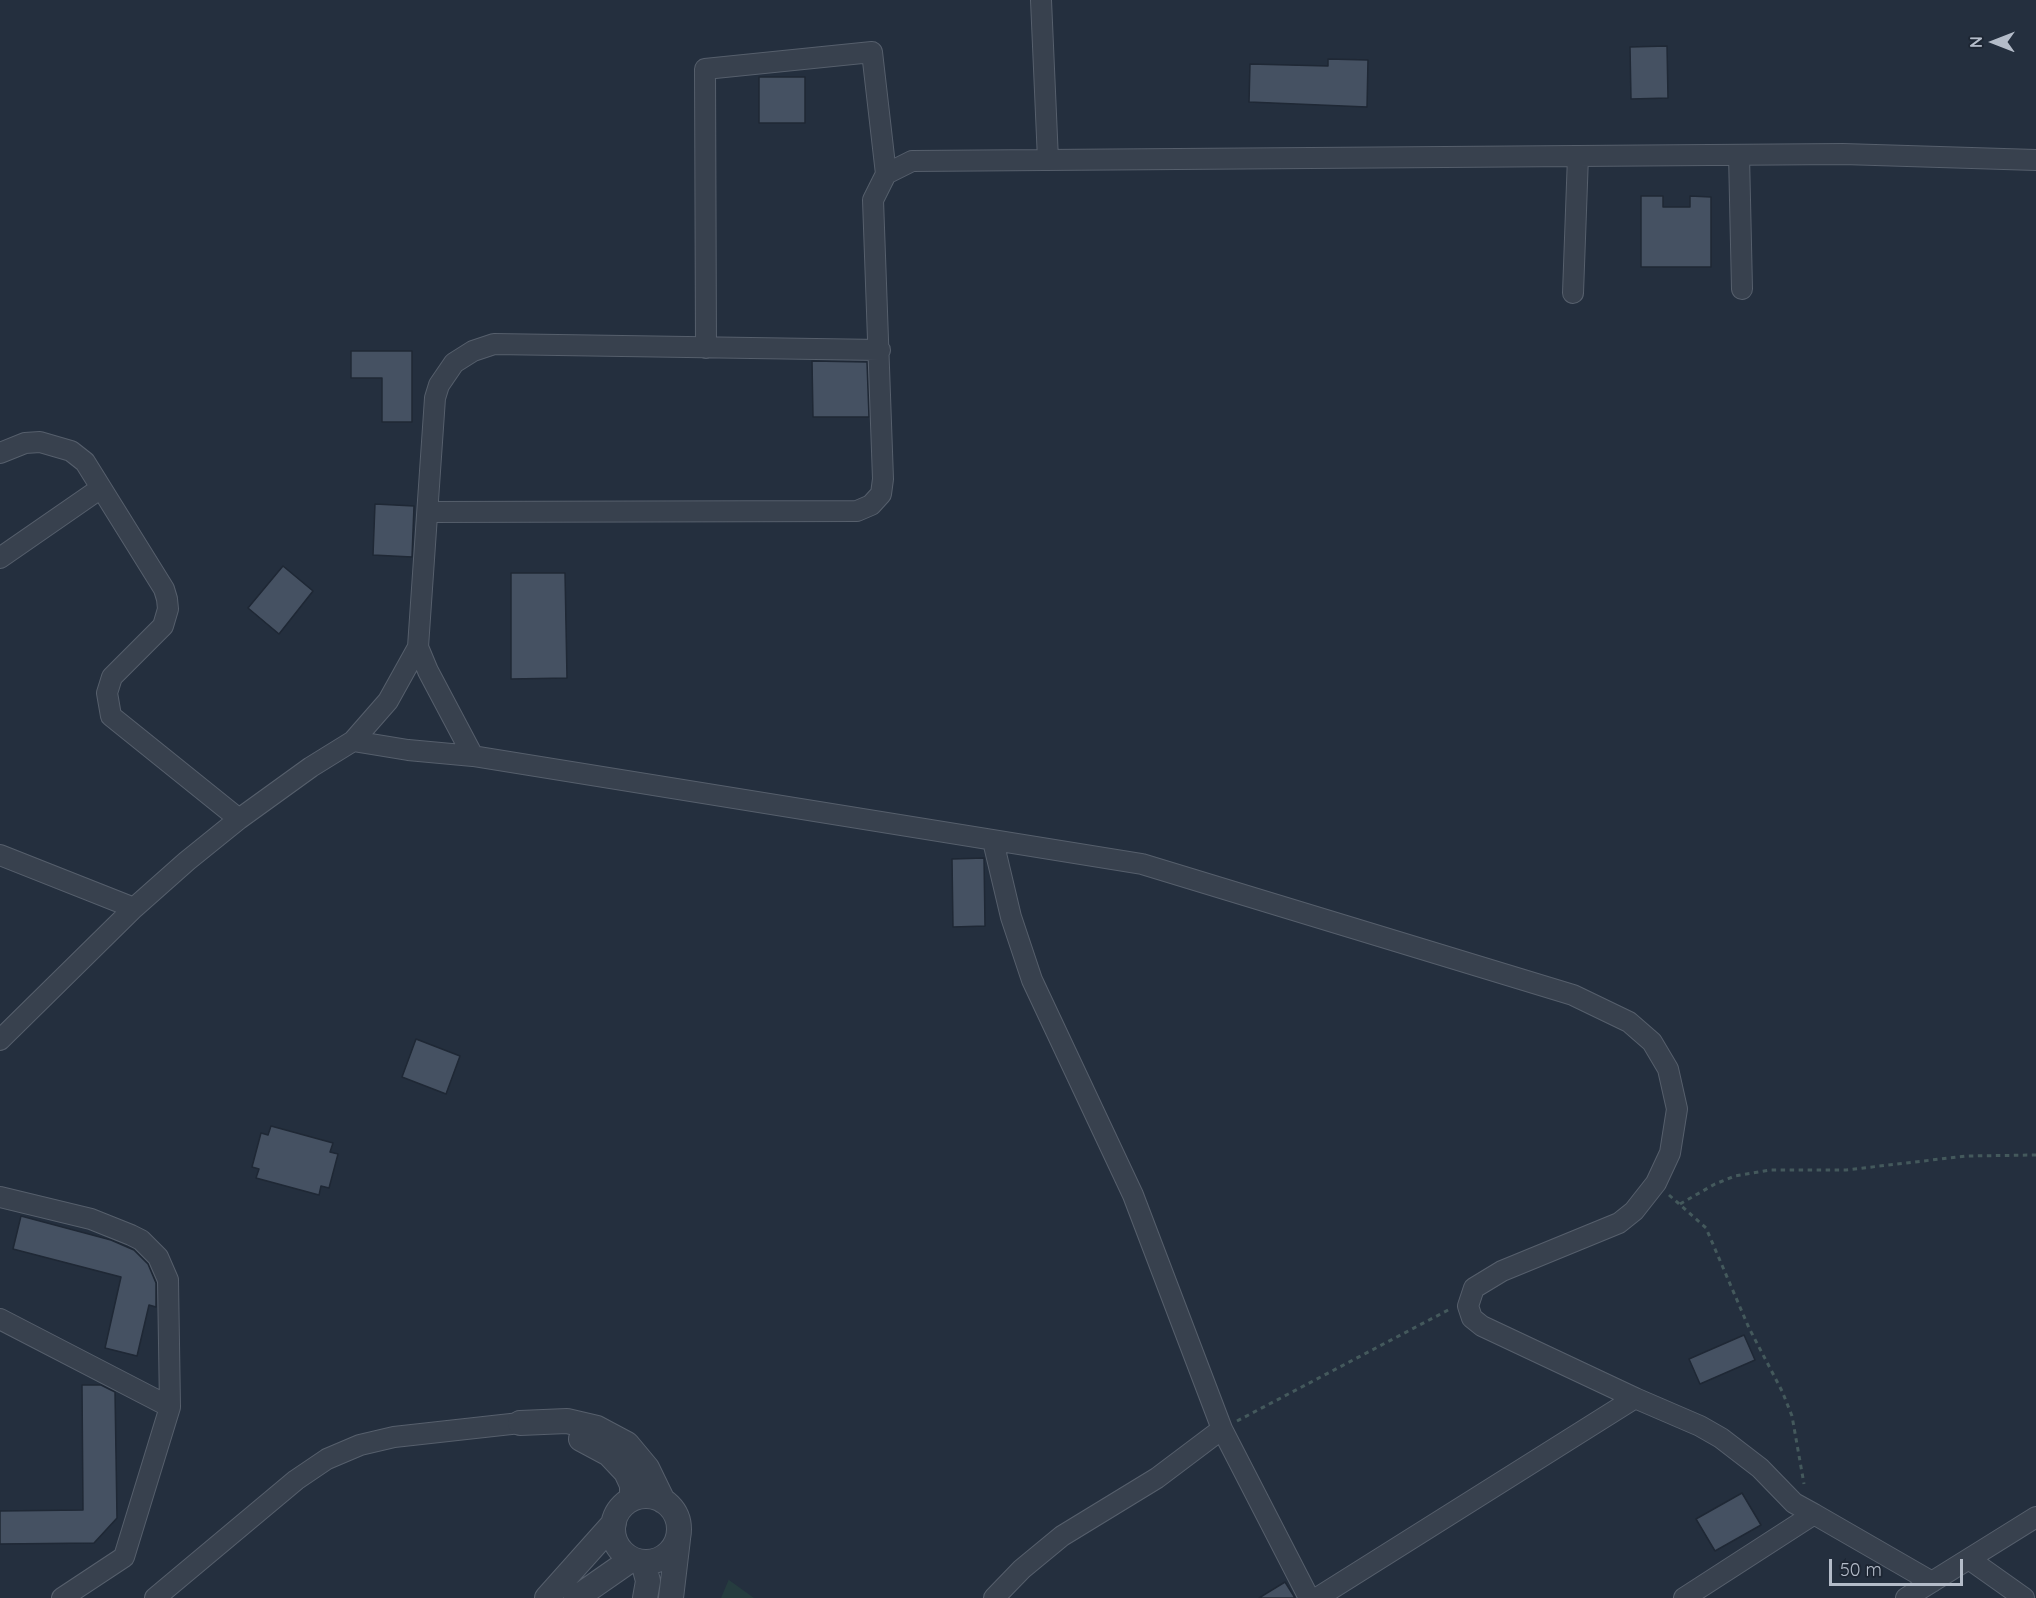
<!DOCTYPE html>
<style>
body{margin:0}
#map{position:relative;width:2036px;height:1598px;overflow:hidden;background:#242f3e;font-family:Quicksand,sans-serif}
canvas{display:block}
.north{position:absolute;left:1964px;top:12px;width:60px;height:60px;-webkit-text-stroke:4px #1d2633;paint-order:stroke;rotate:270deg;font-size:16px;font-weight:700;line-height:24px;text-align:center;color:#b4bcc9}
.north::after{content:'';display:block;margin:auto;width:21px;height:27px;background:#b4bcc9;clip-path:polygon(50% 0,100% 100%,50% 72%,0 100%)}
.scale{position:absolute;left:1829px;top:1559px;width:134px;height:27px;box-sizing:border-box;border:3px solid #b4bcc9;border-top:0;padding-left:8px;font-size:18px;line-height:21px;white-space:nowrap;color:#b4bcc9;-webkit-text-stroke:4px #1d2633;paint-order:stroke}
</style>
<div id="map">
<canvas width="2036" height="1598"></canvas>
<div class="north">N</div>
<div class="scale">50 m</div>
</div>
<script>
const ctx = document.querySelector('canvas').getContext('2d');
ctx.lineJoin = 'round';
function paint(path, color) {
  ctx.fillStyle = color;
  ctx.fill(path, 'evenodd');
}
function toPath(rows) {
  const path = new Path2D();
  for (const r of rows) {
    if (r.length === 3) {
      path.moveTo(r[0] + r[2], r[1]);
      path.arc(r[0], r[1], r[2], 0, 2 * Math.PI);
      continue;
    }
    path.moveTo(r[0], r[1]);
    for (let i = 2; i < r.length; i += 2) path.lineTo(r[i], r[i + 1]);
  }
  return path;
}
function trace(path, color, width, dash) {
  ctx.strokeStyle = color;
  ctx.lineWidth = width;
  ctx.lineCap = dash ? 'butt' : 'round';
  ctx.setLineDash(dash || []);
  ctx.stroke(path);
}
paint(toPath([
 [729,1579,729,1580,754,1598,721,1598]
]), '#263c3f');
const building = toPath([
 [1667,46,1668,98,1631,99,1630,47,1667,46],
 [1328,59,1368,60,1367,107,1249,102,1250,64,1328,66,1328,59],
 [759,77,805,77,805,123,759,123,759,77],
 [1641,196,1663,196,1663,207,1690,207,1690,196,1711,197,1711,267,1641,267,1641,196],
 [351,351,412,351,412,422,382,422,382,378,351,378,351,351],
 [812,361,867,362,869,417,813,417,812,361],
 [375,504,414,506,412,557,373,555,375,504],
 [283,566,313,591,279,634,248,608,283,566],
 [511,573,565,573,567,678,511,679,511,573],
 [984,858,985,926,953,927,952,859,984,858],
 [416,1039,460,1056,446,1094,402,1077,416,1039],
 [271,1126,333,1143,330,1152,338,1154,329,1188,321,1186,319,1195,256,1178,259,1169,252,1167,261,1133,268,1135,271,1126],
 [21,1216,111,1240,134,1250,148,1264,156,1283,156,1307,149,1305,137,1356,105,1348,121,1277,13,1249,21,1216],
 [1744,1335,1755,1360,1700,1384,1689,1359,1744,1335],
 [82,1385,101,1385,115,1392,117,1518,94,1543,0,1544,0,1511,83,1510,82,1385],
 [1742,1493,1761,1525,1715,1551,1696,1519,1742,1493],
 [1285,1582,1295,1598,1259,1598,1285,1582]
]);
paint(building, '#455162');
trace(building, '#1f2835', 1.5);
const minor = toPath([
 [1041,0,1048,160],
 [1739,155,1742,289],
 [1573,293,1578,156],
 [706,348,705,69,872,52,886,174],
 [0,453,25,443,40,442,71,451,85,462,164,589,167,599,168,609,163,626,112,677,107,693,111,716,239,819],
 [428,512,857,511,871,505,881,494,883,479,873,200,886,174,912,161,1843,154,2036,160],
 [0,558,101,488],
 [353,741,388,701,418,647],
 [473,756,428,671,418,647,435,398,439,385,454,363,473,351,494,344,880,350],
 [993,841,1011,917,1032,980,1133,1195,1222,1429,1157,1478,1062,1536,1022,1569,994,1598],
 [0,855,134,908],
 [0,1040,134,908,187,861,239,819,311,767,353,741,408,750,473,756,1142,864,1573,995,1629,1022,1652,1042,1668,1069,1677,1109,1670,1153,1656,1183,1634,1211,1619,1223,1502,1271,1474,1288,1468,1306,1472,1318,1482,1326,1635,1398],
 [0,1197,91,1219,131,1235,141,1240,158,1257,168,1280,170,1407,124,1557,62,1598],
 [0,1319,170,1407],
 [1222,1429,1309,1598],
 [1969,1559,2024,1598],
 [155,1598,296,1480,327,1459,360,1445,394,1437,520,1423],
 [1317,1598,1635,1398,1700,1426,1721,1438,1760,1468,1794,1503,1814,1514],
 [1684,1598,1814,1514,1932,1582],
 [1906,1598,2036,1517]
]);
const tertiary = toPath([
 [520,1423,567,1421,597,1428,627,1444,647,1468,663,1501],
 [581,1439,609,1454,626,1472,632,1485,632,1499],
 [646,1529,33],
 [643,1562,648,1581,645,1598],
 [547,1598,614,1523],
 [576,1598,632,1559],
 [671,1598,678,1539]
]);
trace(minor, '#565f6c', 22);
trace(tertiary, '#565f6c', 26);
trace(toPath([
 [1669,1195,1706,1228,1749,1328,1782,1391,1792,1416,1804,1484],
 [1680,1204,1715,1184,1735,1176,1770,1170,1846,1170,1966,1156,2036,1155],
 [1237,1421,1452,1308]
]), '#44595c', 3, [4.5, 4.5]);
trace(minor, '#38414e', 20);
trace(tertiary, '#38414e', 24);
</script>
